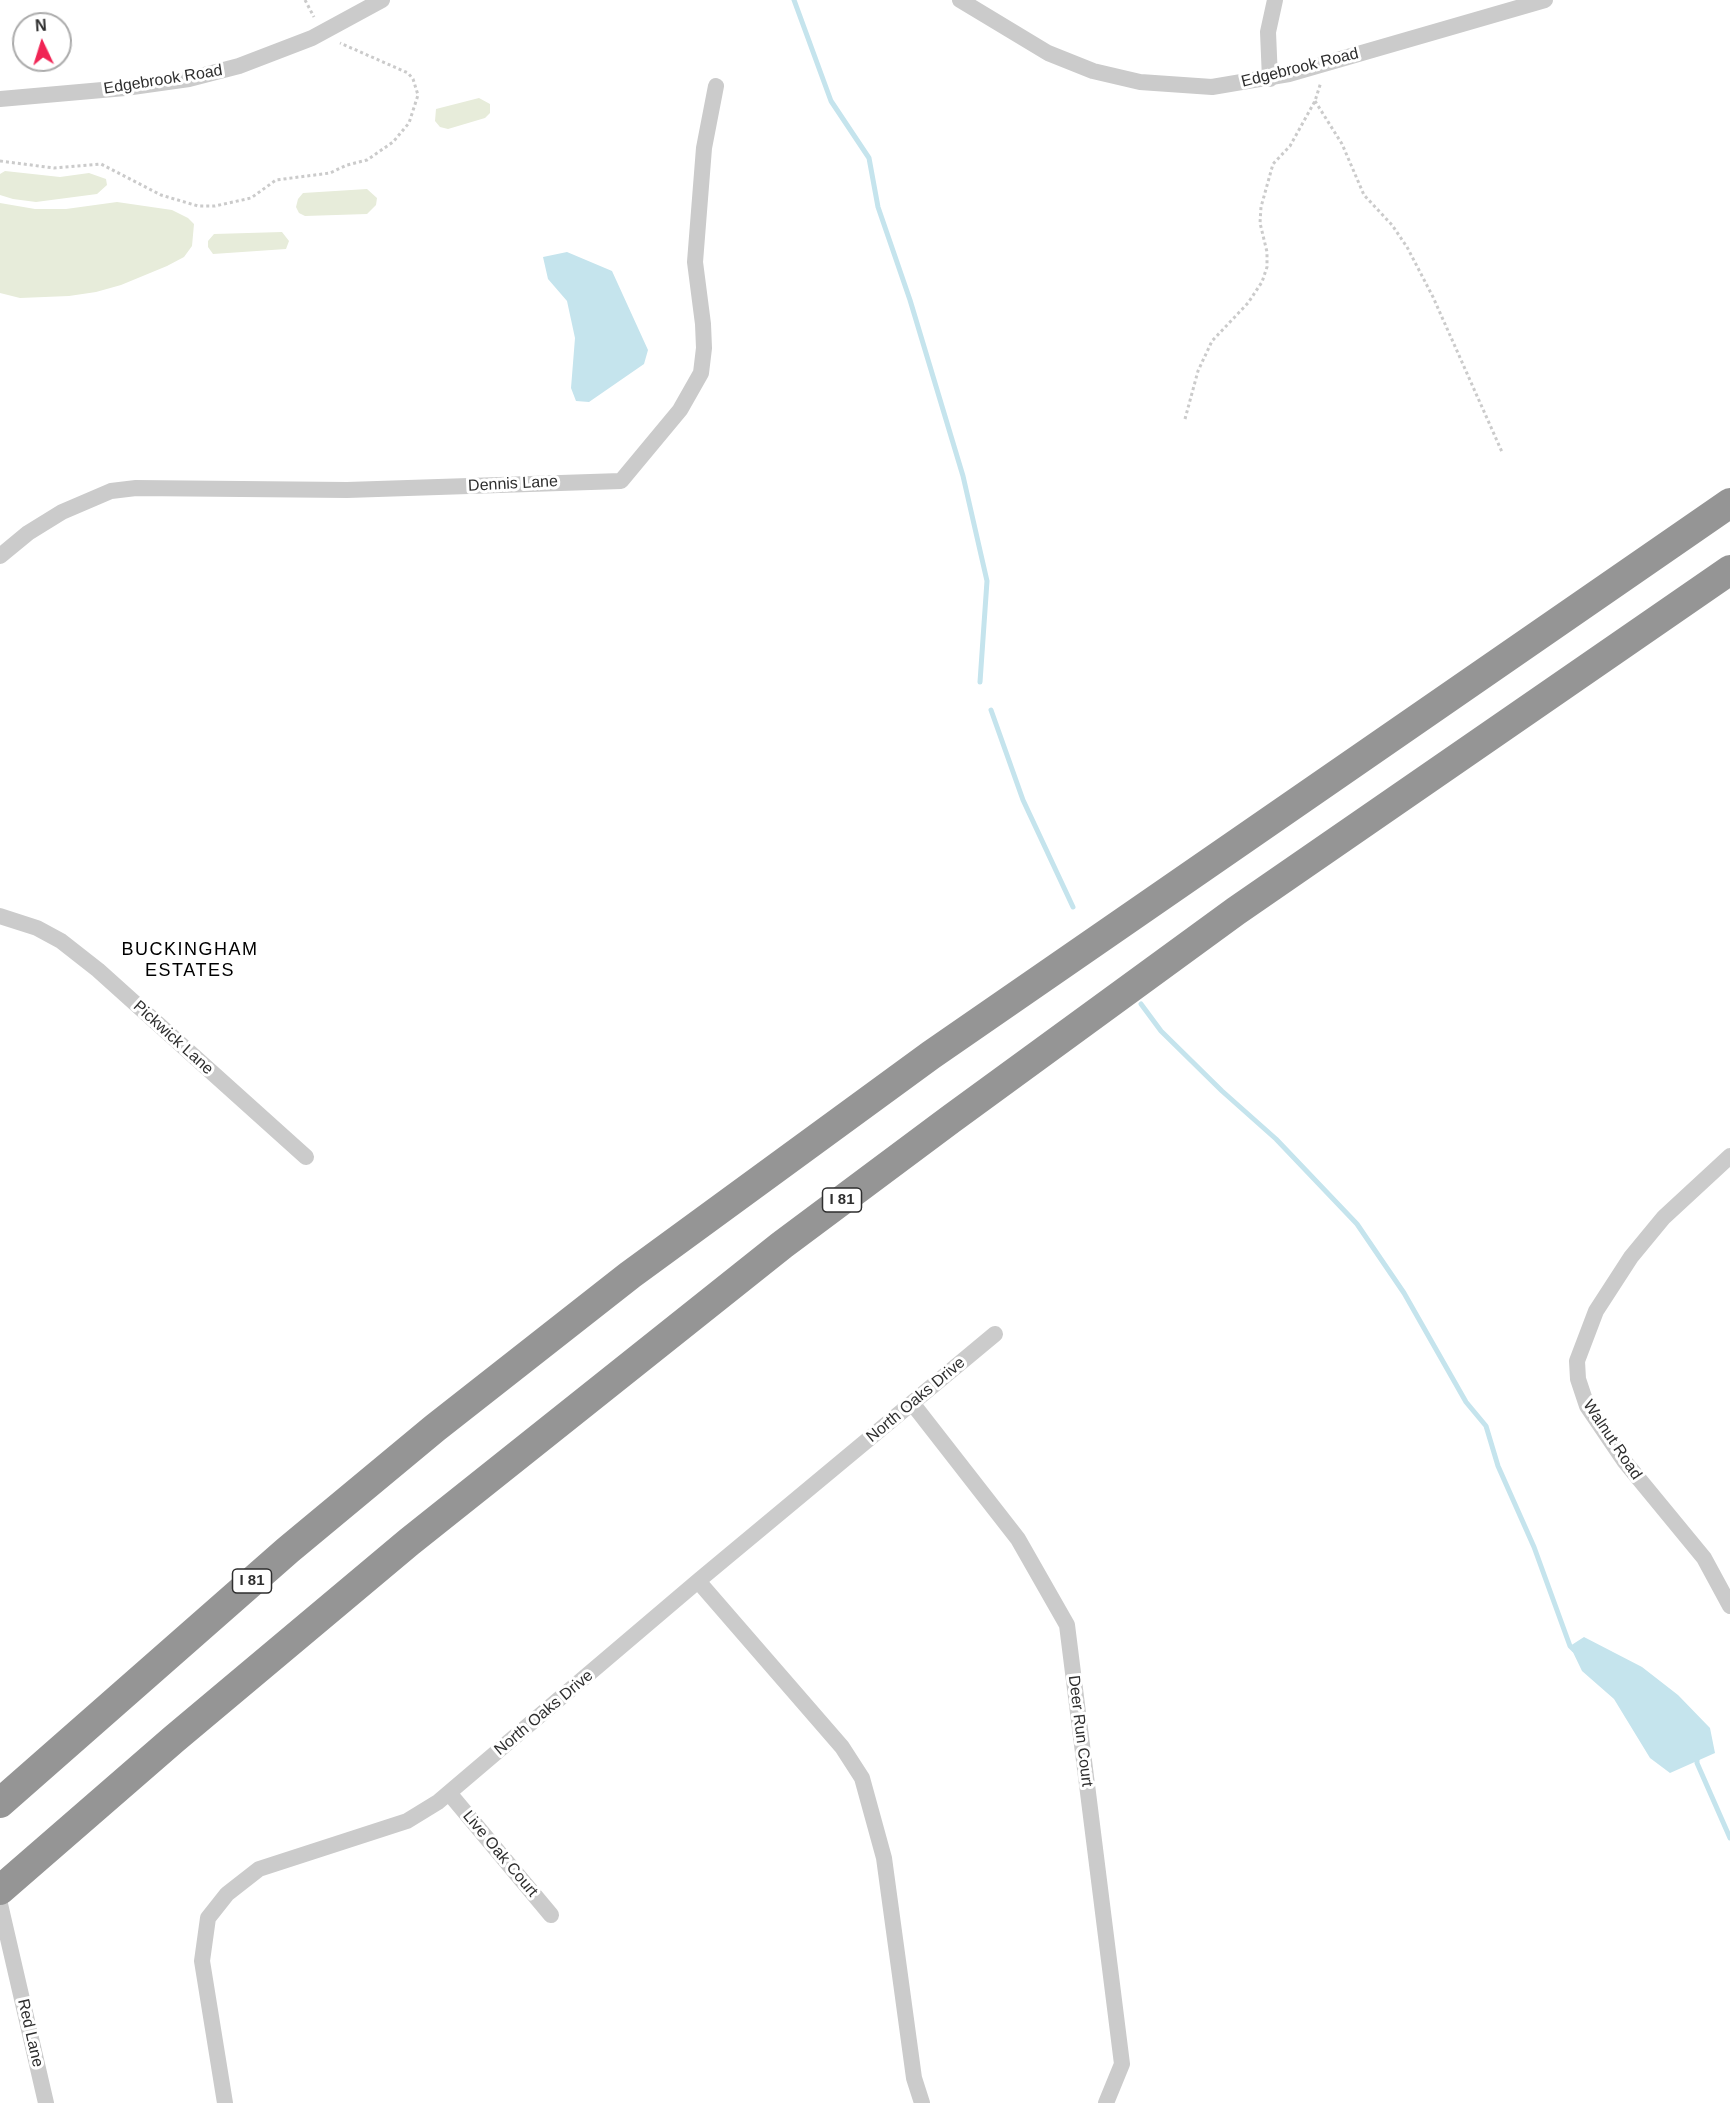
<!DOCTYPE html>
<style>
body{margin:0}
#map{position:relative;width:1730px;height:2103px;overflow:hidden;background:#fff;font-family:Arial,sans-serif}
canvas{display:block}
.north{position:absolute;left:12px;top:12px;width:60px;height:60px;box-sizing:border-box;background:#fff;border:2px solid #ababab;border-radius:50%;rotate:356deg;font-size:16px;font-weight:700;line-height:24px;text-align:center;color:#2e2e2e}
.north::after{content:'';display:block;margin:auto;width:21px;height:27px;background:#f02454;clip-path:polygon(50% 0,100% 100%,50% 72%,0 100%)}
</style>
<div id="map">
<canvas width="1730" height="2103"></canvas>
<div class="north">N</div>
</div>
<script>
const ctx = document.querySelector('canvas').getContext('2d');
ctx.lineJoin = 'round';
function paint(path, color) {
  ctx.fillStyle = color;
  ctx.fill(path, 'evenodd');
}
function toPath(rows) {
  const path = new Path2D();
  for (const r of rows) {
    path.moveTo(r[0], r[1]);
    for (let i = 2; i < r.length; i += 2) path.lineTo(r[i], r[i + 1]);
  }
  return path;
}
function trace(path, color, width, dash) {
  ctx.strokeStyle = color;
  ctx.lineWidth = width;
  ctx.lineCap = dash ? 'butt' : 'round';
  ctx.setLineDash(dash || []);
  ctx.stroke(path);
}
function write(font, color, halo, rows, align = 'center') {
  ctx.font = font + ' Arial,sans-serif';
  ctx.lineWidth = 6;
  ctx.setLineDash([]);
  ctx.textBaseline = 'middle';
  ctx.strokeStyle = halo;
  ctx.fillStyle = color;
  for (const [text, x, y, turn = 0] of rows) {
    ctx.save();
    ctx.translate(x, y);
    ctx.rotate((+turn || 0) * Math.PI / 180);
    ctx.textAlign = isNaN(turn) ? turn : align;
    if (halo) ctx.strokeText(text, 0, 0);
    ctx.fillText(text, 0, 0);
    ctx.restore();
  }
}
paint(toPath([
 [479,98,490,104,490,113,485,118,448,129,440,127,435,121,436,109],
 [5,171,60,177,89,173,106,179,107,185,97,194,36,202,13,199,0,195,0,174],
 [367,189,377,198,376,205,367,214,305,216,299,213,296,207,298,199,303,193],
 [117,202,172,210,188,218,194,224,192,246,184,257,167,266,121,285,96,292,69,296,20,298,0,293,0,203,35,209,66,209],
 [282,232,289,241,286,249,213,254,208,247,208,241,214,234]
]), '#e7ecda');
paint(toPath([
 [567,252,612,271,648,350,644,364,589,402,576,401,571,388,575,338,567,301,548,279,543,257],
 [1584,1637,1642,1667,1678,1695,1710,1728,1715,1753,1670,1773,1650,1758,1614,1699,1582,1671,1570,1646]
]), '#c5e4ed');
trace(toPath([
 [794,0,831,101,869,158,878,207,910,300,963,476,987,581,980,682],
 [991,710,1023,800,1073,907],
 [1141,1004,1161,1031,1222,1091,1276,1139,1357,1224,1404,1293,1466,1402,1486,1426,1498,1466,1534,1547,1570,1646,1574,1650],
 [1697,1757,1697,1763,1730,1838]
]), '#c5e4ed', 5);
trace(toPath([
 [305,0,314,17],
 [1315,101,1342,144,1364,195,1392,225,1407,247,1433,297,1502,452],
 [0,161,54,168,101,164,161,195,198,206,215,206,251,198,276,180,330,173,347,165,367,160,393,142,409,123,418,95,413,79,408,73,340,43],
 [1185,419,1198,371,1212,341,1248,303,1262,282,1267,267,1267,252,1260,223,1261,207,1273,164,1290,146,1315,101,1321,82]
]), '#cbcbcb', 3, [3, 3]);
trace(toPath([
 [960,0,1048,53,1093,71,1140,82,1212,87,1289,74,1545,0],
 [1270,79,1268,32,1275,0],
 [0,99,125,88,189,79,239,66,312,38,382,0],
 [0,556,28,533,62,512,111,491,136,488,347,490,621,481,680,410,701,373,704,348,703,324,695,262,704,148,716,86],
 [0,916,37,928,61,941,98,970,306,1157],
 [1730,1156,1664,1217,1631,1257,1596,1311,1577,1361,1578,1379,1587,1406,1625,1462,1704,1558,1730,1606],
 [912,1403,1018,1539,1067,1625,1122,2064,1106,2103],
 [698,1581,842,1747,862,1778,884,1858,914,2078,922,2103],
 [449,1793,551,1915],
 [0,1904,46,2103],
 [225,2103,202,1961,208,1918,227,1894,259,1869,407,1821,438,1802,698,1581,995,1334]
]), '#cbcbcb', 16);
trace(toPath([
 [0,1803,288,1550,435,1428,630,1275,931,1055,1730,503],
 [0,1890,174,1739,409,1542,782,1245,951,1119,1236,911,1730,570]
]), '#959595', 30);
for (const [x, y, w] of [
 [842,1200,39],
 [252,1581,39]
]) {
  const box = new Path2D();
  box.roundRect(x - w / 2, y - 12, w, 24, 4.5);
  ctx.fillStyle = '#fff';
  ctx.fill(box);
  trace(box, '#2e2e2e', 1.5);
}
write('bold 15px', '#2e2e2e', null, [
 ["I 81",842,1200],
 ["I 81",252,1581]
]);
write('16px', '#2e2e2e', '#fff', [
 ["Edgebrook Road",1300,68,-14],
 ["Edgebrook Road",163,80,-9],
 ["Dennis Lane",513,484,-3],
 ["Pickwick Lane",173,1038,42],
 ["North Oaks Drive",916,1400,-40],
 ["Walnut Road",1612,1440,56],
 ["North Oaks Drive",544,1713,-40],
 ["Deer Run Court",1080,1731,83],
 ["Live Oak Court",500,1854,50],
 ["Red Lane",30,2033,77]
]);
ctx.letterSpacing = '1.5px';
write('18px', '#000', '#fff', [
 ["BUCKINGHAM",190,950],
 ["ESTATES",190,971]
]);
ctx.letterSpacing = '0px';
</script>
